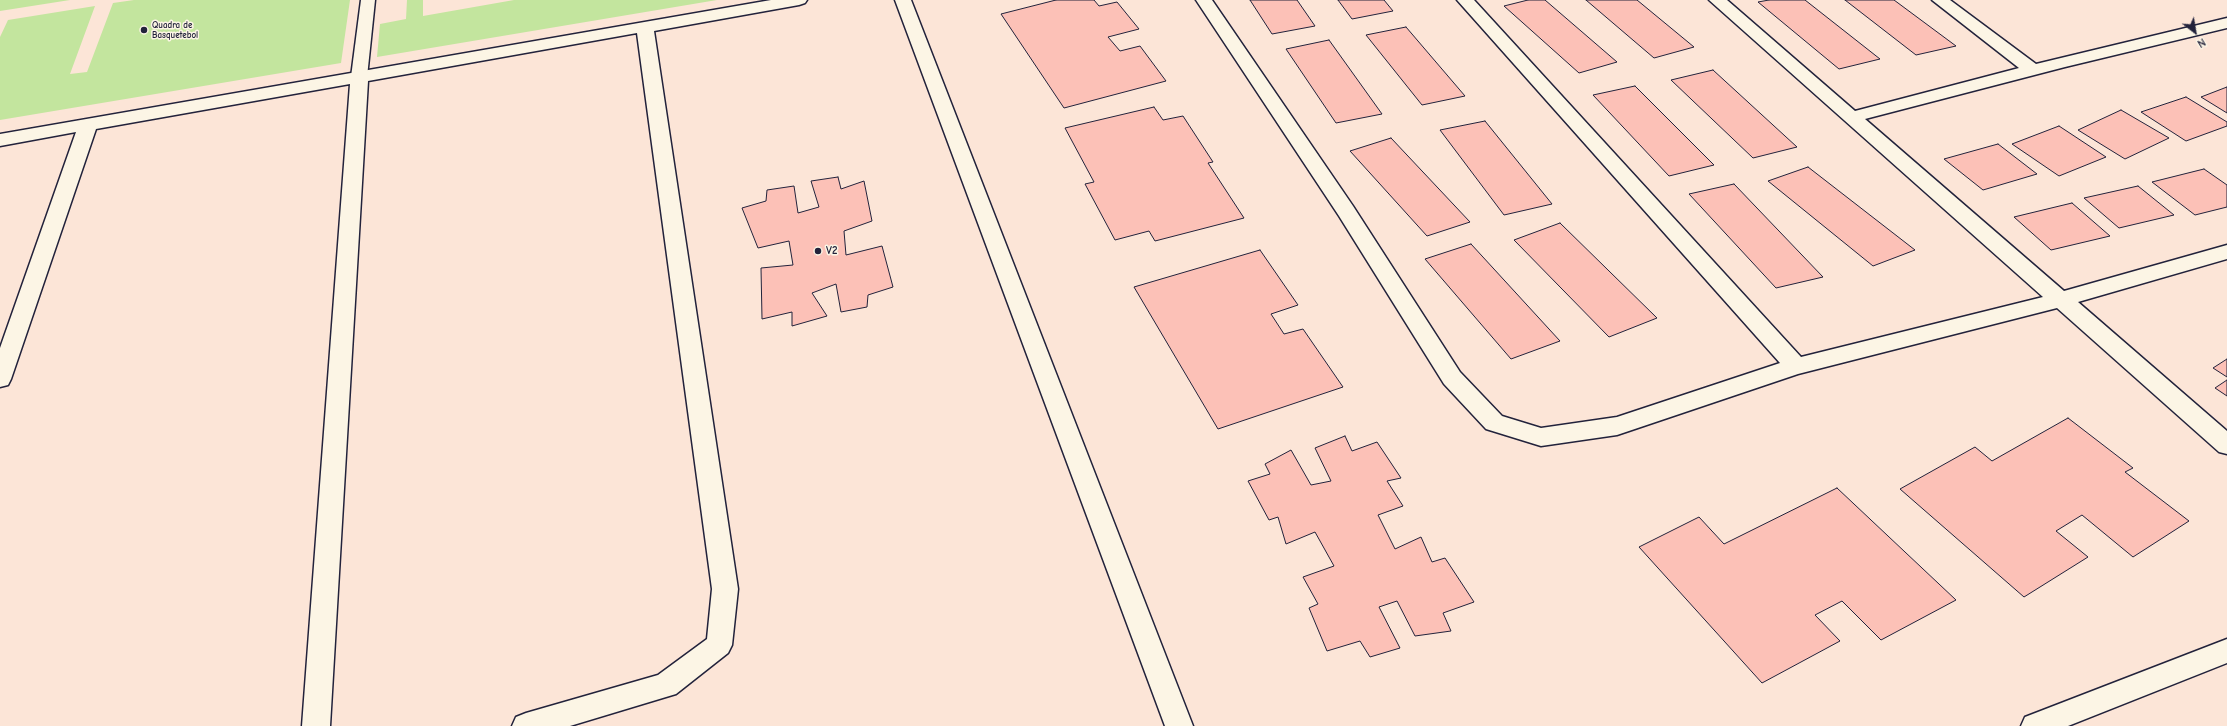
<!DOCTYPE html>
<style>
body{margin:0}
#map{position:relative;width:2227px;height:726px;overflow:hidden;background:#fce5d7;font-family:"Comic Neue",sans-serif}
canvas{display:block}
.north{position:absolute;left:2175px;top:12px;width:40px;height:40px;-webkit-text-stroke:3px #fcf5e5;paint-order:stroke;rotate:149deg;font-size:11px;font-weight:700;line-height:16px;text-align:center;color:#22223b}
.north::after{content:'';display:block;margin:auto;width:14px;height:18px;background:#22223b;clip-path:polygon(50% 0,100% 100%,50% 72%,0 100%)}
</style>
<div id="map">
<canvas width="2227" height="726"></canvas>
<div class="north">N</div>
</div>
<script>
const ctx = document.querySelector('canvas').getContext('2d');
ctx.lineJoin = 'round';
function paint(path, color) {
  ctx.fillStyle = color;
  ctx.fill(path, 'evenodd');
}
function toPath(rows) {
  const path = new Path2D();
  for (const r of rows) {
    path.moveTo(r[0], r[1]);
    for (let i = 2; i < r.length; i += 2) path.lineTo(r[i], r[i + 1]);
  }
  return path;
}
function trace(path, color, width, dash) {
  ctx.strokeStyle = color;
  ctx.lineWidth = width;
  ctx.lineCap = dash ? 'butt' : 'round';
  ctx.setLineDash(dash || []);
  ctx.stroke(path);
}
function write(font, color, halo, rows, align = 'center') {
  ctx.font = font + ' "Comic Neue",sans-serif';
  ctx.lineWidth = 3;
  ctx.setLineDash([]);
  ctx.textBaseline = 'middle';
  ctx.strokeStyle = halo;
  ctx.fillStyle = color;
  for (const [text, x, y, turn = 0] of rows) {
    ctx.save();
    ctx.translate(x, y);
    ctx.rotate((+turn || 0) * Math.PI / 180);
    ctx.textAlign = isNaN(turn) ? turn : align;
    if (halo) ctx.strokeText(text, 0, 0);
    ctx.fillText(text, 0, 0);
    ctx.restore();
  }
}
paint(toPath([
 [0,0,70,0,0,11],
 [134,0,350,0,341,63,0,120,0,37,8,20,95,6,70,74,87,72,113,3],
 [407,0,423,0,423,16,514,0,717,0,377,57,380,24,406,19]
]), '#c3e59e');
const building = toPath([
 [1056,0,1094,0,1099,6,1117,2,1139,29,1108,37,1120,51,1140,46,1166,81,1064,108,1001,14,1056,0],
 [1250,0,1297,0,1315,26,1272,34,1250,0],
 [1338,0,1384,0,1393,11,1352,19,1338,0],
 [1528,0,1545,0,1617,62,1579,73,1504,6,1528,0],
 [1586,0,1637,0,1694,47,1654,58,1586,0],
 [1769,0,1805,0,1880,59,1839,69,1758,2,1769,0],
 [1845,0,1894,0,1956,46,1916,55,1845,0],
 [1406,27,1465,96,1422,105,1366,35,1406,27],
 [1329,40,1382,114,1336,123,1286,49,1329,40],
 [1713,70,1797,147,1753,158,1671,80,1713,70],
 [1635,86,1714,165,1669,176,1593,95,1635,86],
 [2227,87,2227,113,2201,97,2227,87],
 [2186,97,2227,122,2227,126,2186,141,2141,112,2186,97],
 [1154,107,1163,120,1183,116,1213,162,1208,163,1244,218,1155,241,1149,231,1115,240,1085,184,1094,182,1065,128,1154,107],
 [2121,110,2169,138,2125,159,2078,130,2121,110],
 [1485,121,1552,204,1504,215,1440,130,1485,121],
 [2059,126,2106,157,2059,176,2012,144,2059,126],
 [1391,138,1470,222,1427,236,1350,151,1391,138],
 [1998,144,2037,174,1983,190,1944,159,1998,144],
 [1808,167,1915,250,1873,266,1768,181,1808,167],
 [2204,169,2227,185,2227,207,2195,215,2152,182,2204,169],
 [838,177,841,189,864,181,872,221,844,231,846,255,882,246,893,287,868,295,867,307,841,312,836,284,812,293,827,316,792,326,792,312,762,319,761,268,793,265,789,241,758,248,742,208,766,201,767,190,794,186,798,213,819,207,811,181,838,177],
 [1734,184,1823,277,1776,288,1689,194,1734,184],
 [2138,186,2174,215,2119,228,2084,198,2138,186],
 [2072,203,2110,236,2051,250,2014,217,2072,203],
 [1560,223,1657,318,1609,337,1514,240,1560,223],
 [1471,244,1560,341,1511,359,1425,259,1471,244],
 [1260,250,1298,305,1271,314,1284,334,1303,329,1343,387,1218,429,1134,287,1260,250],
 [2227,359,2227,377,2213,368,2227,359],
 [2227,380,2227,396,2215,388,2227,380],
 [2068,418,2133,468,2125,472,2189,521,2133,557,2082,515,2056,531,2088,557,2024,597,1900,489,1975,447,1992,461,2068,418],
 [1345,436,1352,451,1377,442,1401,478,1387,481,1403,506,1378,515,1395,549,1421,537,1432,562,1445,558,1474,602,1443,613,1451,631,1415,636,1397,601,1379,607,1400,648,1370,657,1360,641,1327,651,1309,608,1318,604,1303,577,1334,566,1315,532,1286,544,1278,517,1269,520,1248,481,1270,474,1265,464,1291,450,1311,485,1331,481,1315,448,1345,436],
 [1837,488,1956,600,1881,640,1842,601,1815,615,1840,641,1762,683,1639,547,1699,517,1724,544,1837,488]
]);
paint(building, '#fcc1b7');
trace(building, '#22223b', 1);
const lane = toPath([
 [361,0,375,0,367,77,364,80,359,82,354,80,351,77,361,0]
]);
const street = toPath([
 [771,0,807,0,805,3,799,5,654,31,738,589,732,645,728,653,676,694,666,697,570,726,512,726,516,717,526,713,658,675,707,639,712,589,637,33,368,81,330,726,302,726,350,84,96,129,11,379,8,385,0,387,0,348,76,132,0,146,0,134,771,0],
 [895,0,911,0,1193,726,1165,726,895,0],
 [1196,0,1212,0,1353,206,1460,372,1502,416,1541,428,1617,417,1780,363,1457,0,1474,0,1801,357,2043,297,1709,0,1727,0,1855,111,2019,68,1932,0,1950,0,2036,64,2227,18,2227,28,2065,67,1865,119,2064,291,2227,245,2227,259,2078,302,2227,431,2227,454,2219,452,2057,308,1798,374,1617,435,1541,446,1486,429,1444,384,1339,216,1196,0],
 [2227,639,2227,663,2068,726,2021,726,2025,717,2227,639]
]);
trace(lane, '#22223b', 3);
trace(street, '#22223b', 3);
paint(lane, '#fcf5e5');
paint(street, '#fcf5e5');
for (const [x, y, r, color] of [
 [144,30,4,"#22223b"],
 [818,251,4,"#22223b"]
]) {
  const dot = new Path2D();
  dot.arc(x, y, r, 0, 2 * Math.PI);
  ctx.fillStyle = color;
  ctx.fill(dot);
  trace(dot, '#fcf5e5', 1.5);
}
write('bold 9px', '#22223b', '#fcf5e5', [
 ["Quadra de",152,25],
 ["Basquetebol",152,35]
], 'left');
write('bold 11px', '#22223b', '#fcf5e5', [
 ["V2",826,251]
], 'left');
</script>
